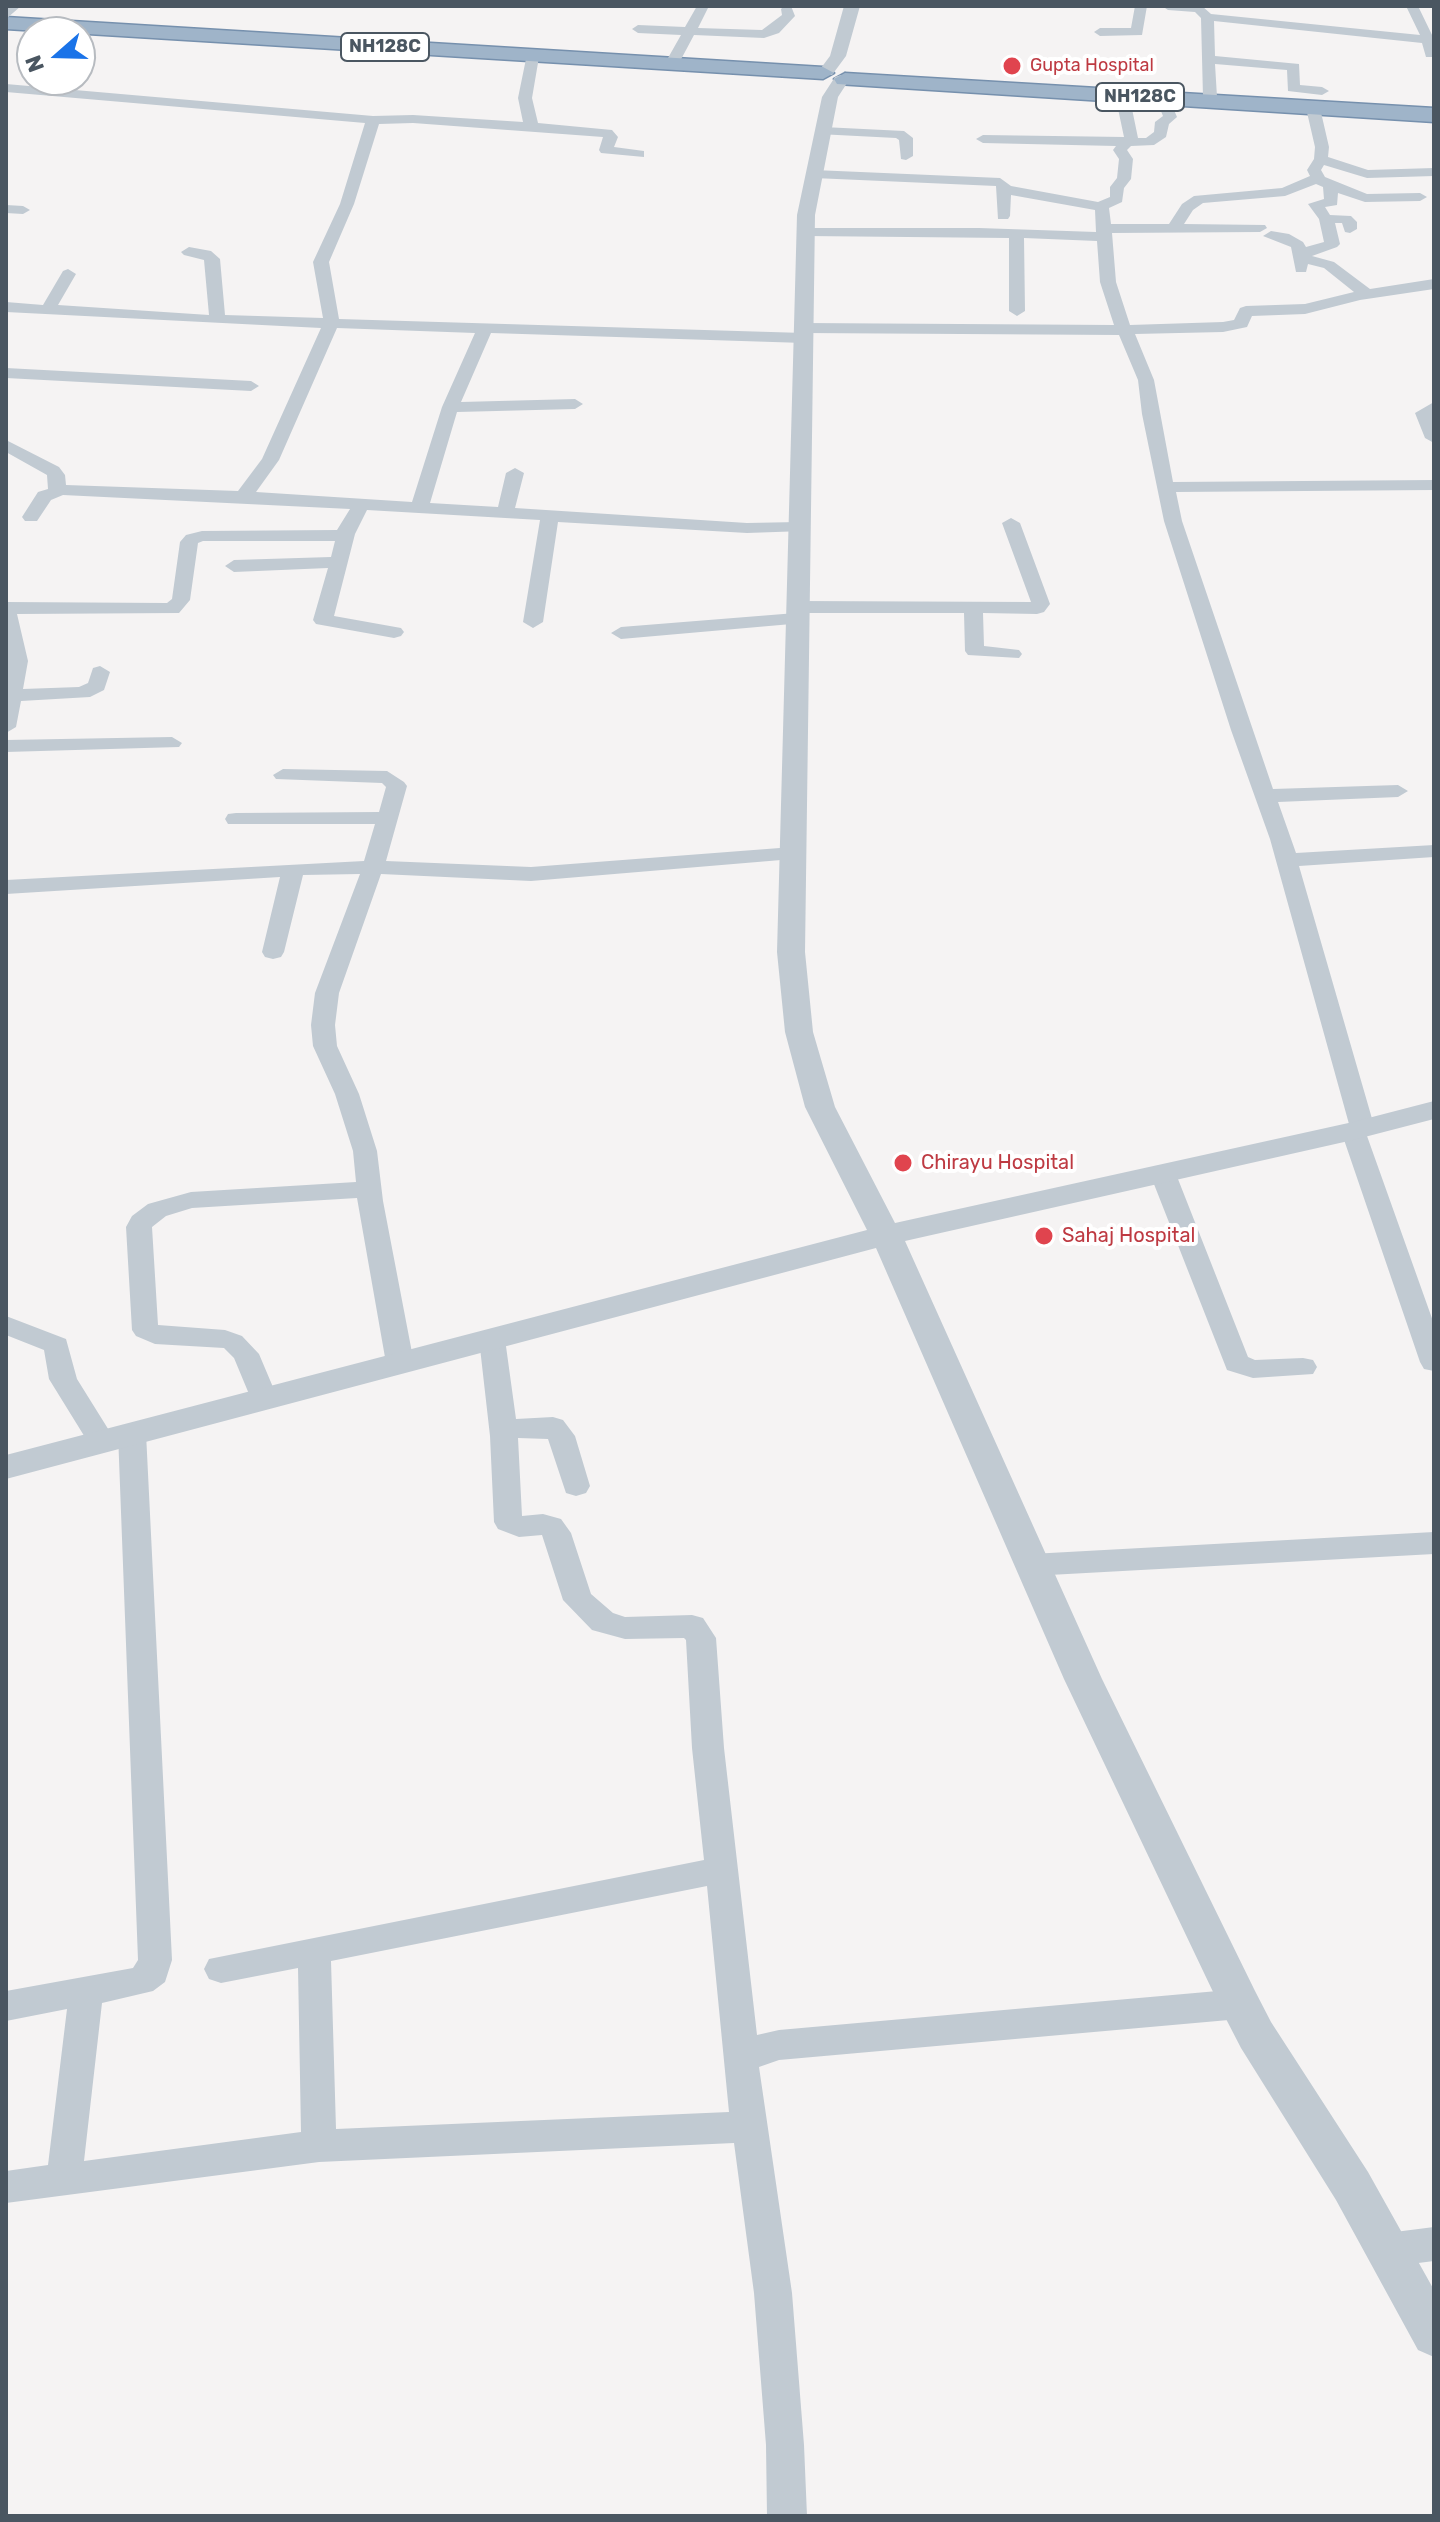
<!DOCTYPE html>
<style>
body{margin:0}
#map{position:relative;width:1440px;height:2522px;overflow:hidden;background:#f5f3f3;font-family:Rubik,sans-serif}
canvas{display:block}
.frame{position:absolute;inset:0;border:8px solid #4a5661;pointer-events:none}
.north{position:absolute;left:16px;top:16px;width:80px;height:80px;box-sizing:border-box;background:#fff;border:2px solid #b7bbc0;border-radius:50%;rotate:250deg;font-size:22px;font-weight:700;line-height:32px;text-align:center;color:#4a5661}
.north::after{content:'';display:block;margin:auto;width:28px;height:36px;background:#1a73e8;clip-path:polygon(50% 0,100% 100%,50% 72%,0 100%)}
</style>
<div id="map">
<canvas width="1440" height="2522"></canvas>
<div class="frame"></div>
<div class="north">N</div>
</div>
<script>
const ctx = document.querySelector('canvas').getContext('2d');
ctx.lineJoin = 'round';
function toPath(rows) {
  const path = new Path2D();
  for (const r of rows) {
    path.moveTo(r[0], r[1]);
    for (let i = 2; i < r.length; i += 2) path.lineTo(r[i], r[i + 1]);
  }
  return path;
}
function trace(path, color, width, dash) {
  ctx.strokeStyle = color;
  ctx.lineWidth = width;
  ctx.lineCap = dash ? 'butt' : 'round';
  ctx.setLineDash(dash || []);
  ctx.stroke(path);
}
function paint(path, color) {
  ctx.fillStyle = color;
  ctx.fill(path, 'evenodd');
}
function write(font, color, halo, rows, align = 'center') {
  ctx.font = font + ' Rubik,sans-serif';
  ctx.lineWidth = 8;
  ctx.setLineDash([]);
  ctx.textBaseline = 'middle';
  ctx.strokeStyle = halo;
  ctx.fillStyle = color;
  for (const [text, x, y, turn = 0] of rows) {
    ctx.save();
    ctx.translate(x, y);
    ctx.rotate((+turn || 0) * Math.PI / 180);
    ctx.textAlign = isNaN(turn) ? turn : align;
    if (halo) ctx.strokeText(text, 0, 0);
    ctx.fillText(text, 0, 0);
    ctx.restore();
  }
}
const trunk = toPath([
 [6,17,823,67,834,73,823,79,6,29,6,17],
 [845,73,1434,108,1434,122,837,84,834,79,845,73]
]);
trace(trunk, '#7690ad', 3);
paint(toPath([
 [8,6,21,6,6,19,8,6],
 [697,6,709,6,698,28,762,30,782,15,781,9,784,6,791,6,795,16,779,33,764,38,694,35,678,65,671,69,664,65,681,35,638,33,632,29,638,25,685,27,697,6],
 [1135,6,1147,6,1142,35,1100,36,1094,32,1100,28,1131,28,1135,6],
 [1162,6,1202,6,1211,14,1420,35,1406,6,1418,6,1433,37,1434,57,1426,57,1422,43,1214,21,1215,56,1299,64,1300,85,1322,87,1329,91,1322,95,1288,91,1287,70,1215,64,1217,97,1210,101,1203,97,1201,18,1195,12,1168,10,1162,6],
 [527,54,539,57,532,98,538,123,612,130,618,137,614,147,644,151,644,157,601,153,599,150,603,137,413,123,379,124,354,204,329,262,339,319,804,333,812,338,804,343,491,333,461,402,575,399,583,404,575,409,457,412,430,503,498,507,506,473,515,468,524,473,515,508,747,523,798,522,804,523,807,527,804,531,747,533,558,522,543,622,533,628,523,622,540,520,367,510,355,534,334,616,401,628,404,632,401,636,394,638,316,624,313,620,328,568,234,572,225,566,234,560,331,557,335,541,203,541,198,543,190,600,179,613,17,614,28,661,23,689,79,687,88,683,93,668,100,666,110,672,104,690,90,697,21,701,16,727,6,733,6,602,167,603,172,599,180,542,186,535,202,531,337,530,350,509,63,495,51,500,37,521,25,521,22,517,38,492,48,489,47,475,6,452,6,440,59,467,65,475,66,485,238,491,262,459,321,328,6,312,6,302,43,305,63,271,68,269,76,274,58,305,209,315,204,260,184,255,181,252,189,247,211,251,220,259,225,315,323,318,313,262,340,204,365,123,6,92,6,84,373,116,413,115,523,122,518,98,527,54],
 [337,328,475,333,442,407,412,502,256,492,279,460,337,328],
 [1121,93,1133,96,1131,104,1138,138,1146,138,1154,132,1155,122,1163,116,1156,99,1158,96,1168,96,1177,117,1169,124,1166,137,1154,145,1131,146,1127,150,1133,159,1131,179,1124,188,1122,202,1109,208,1111,224,1169,224,1182,204,1194,196,1282,188,1310,176,1307,170,1314,159,1315,147,1306,108,1313,104,1320,108,1329,147,1328,157,1368,170,1434,168,1434,176,1367,178,1324,165,1321,170,1325,177,1367,194,1420,193,1427,197,1420,201,1365,202,1338,193,1337,205,1325,207,1330,215,1351,216,1357,222,1357,229,1350,233,1345,232,1342,223,1335,223,1340,244,1337,247,1312,256,1334,262,1370,289,1434,279,1434,289,1360,300,1305,314,1252,316,1247,327,1223,332,1135,334,1154,380,1173,482,1434,480,1434,490,1176,492,1182,521,1273,789,1398,785,1408,791,1398,797,1278,802,1296,853,1434,845,1434,857,1299,866,1375,1129,1367,1136,1434,1324,1434,1371,1424,1369,1420,1362,1341,1131,1349,1124,1270,839,1231,730,1164,521,1142,414,1138,380,1119,335,804,333,796,328,804,323,1114,325,1100,282,1097,241,1024,238,1025,311,1017,316,1009,311,1009,238,806,236,799,232,806,228,979,228,1096,232,1095,210,1011,195,1010,216,1008,219,998,219,996,186,814,178,807,174,814,170,1000,178,1011,186,1098,202,1110,197,1110,187,1117,178,1119,159,1113,150,1116,146,983,143,976,139,983,135,1124,137,1117,104,1121,93],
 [1316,184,1323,187,1324,199,1308,204,1319,219,1324,242,1306,247,1303,242,1289,234,1271,231,1263,236,1291,247,1296,272,1306,272,1308,264,1324,268,1354,292,1305,304,1246,306,1240,308,1234,320,1223,322,1130,325,1116,282,1112,233,1260,232,1267,228,1265,225,1184,224,1193,210,1203,203,1285,196,1316,184],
 [823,127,904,131,913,138,913,156,906,160,901,159,899,140,896,138,818,134,816,131,823,127],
 [6,205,23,206,30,210,23,214,6,213,6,205],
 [6,368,251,381,259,386,251,391,6,378,6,368],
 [1434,402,1432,415,1434,443,1425,438,1415,413,1434,402],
 [1011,518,1020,523,1050,604,1044,612,1037,614,983,613,984,646,1019,650,1022,654,1019,658,968,655,965,651,964,613,797,613,787,607,797,601,1031,602,1002,523,1011,518],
 [796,613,803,615,806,619,803,623,621,639,611,633,621,627,796,613],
 [172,737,182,743,179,747,6,752,6,740,172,737],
 [283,769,387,771,404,782,407,786,386,861,531,867,793,847,804,853,793,859,531,881,381,874,339,993,335,1025,337,1046,359,1094,377,1151,383,1201,414,1363,410,1370,400,1372,390,1370,386,1363,357,1198,192,1208,166,1216,152,1227,158,1325,225,1330,242,1336,259,1354,278,1399,274,1406,264,1409,254,1406,234,1358,224,1348,155,1344,136,1336,132,1330,126,1227,132,1216,148,1204,191,1192,356,1182,353,1151,335,1094,313,1046,311,1025,315,993,360,874,303,875,284,952,281,957,273,959,265,957,262,952,280,877,6,894,6,880,364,861,375,824,228,824,225,819,228,814,236,813,379,812,386,787,382,783,276,779,273,775,283,769],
 [1163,1166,1172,1168,1176,1174,1248,1357,1255,1360,1303,1358,1313,1360,1317,1367,1313,1374,1253,1378,1227,1370,1150,1174,1154,1168,1163,1166],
 [6,1316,66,1339,77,1379,115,1440,111,1447,101,1450,91,1447,49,1379,44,1350,6,1335,6,1316],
 [492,1330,501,1333,505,1339,516,1419,553,1417,563,1420,575,1436,590,1486,586,1493,576,1496,566,1493,548,1439,518,1438,522,1516,543,1514,561,1519,571,1533,591,1594,613,1613,625,1617,692,1615,703,1618,716,1638,724,1748,757,2035,779,2030,1240,1989,1252,1994,1257,2004,1252,2014,1240,2019,779,2060,759,2067,792,2293,804,2445,807,2516,767,2516,766,2445,754,2293,734,2143,319,2162,6,2203,6,2171,48,2165,67,2009,6,2021,6,1991,133,1968,138,1960,118,1433,122,1426,132,1423,142,1426,146,1433,172,1960,165,1982,153,1991,102,2003,84,2161,301,2132,298,1968,221,1983,209,1979,204,1969,209,1959,704,1860,692,1748,686,1640,684,1638,625,1639,592,1630,563,1600,542,1535,519,1537,498,1529,494,1522,490,1436,479,1339,483,1333,492,1330],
 [707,1886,729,2112,336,2129,331,1961,707,1886],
 [1434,1532,1434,1554,1031,1576,1021,1573,1016,1565,1021,1557,1031,1554,1434,1532],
 [1434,2227,1434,2261,1387,2267,1374,2262,1369,2250,1374,2238,1387,2233,1434,2227]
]), '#c1cad2');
paint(toPath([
 [844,6,860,6,846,56,832,75,820,75,818,72,830,56,844,6],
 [841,75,849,80,838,97,815,215,805,952,813,1032,835,1107,895,1223,1353,1122,1434,1101,1434,1119,1353,1140,905,1241,1102,1679,1255,1991,1271,2022,1368,2172,1434,2290,1434,2357,1418,2350,1336,2200,1241,2048,1225,2017,1064,1679,876,1248,6,1479,6,1455,867,1230,805,1107,785,1032,777,952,797,215,822,97,835,77,841,75]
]), '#c1cad2');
paint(trunk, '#9fb4c9');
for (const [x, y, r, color] of [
 [1012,66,10,"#e0444e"],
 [903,1163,10,"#e0444e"],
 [1044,1236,10,"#e0444e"]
]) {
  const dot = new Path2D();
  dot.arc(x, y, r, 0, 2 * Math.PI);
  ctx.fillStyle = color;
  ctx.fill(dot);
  trace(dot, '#fff', 3);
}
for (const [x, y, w] of [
 [385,47,88],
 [1140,97,88]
]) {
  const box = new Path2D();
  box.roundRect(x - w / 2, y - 14, w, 28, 6);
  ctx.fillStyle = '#fff';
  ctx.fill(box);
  trace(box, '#4a5661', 2);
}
write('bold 18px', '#4a5661', null, [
 ["NH128C",385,47],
 ["NH128C",1140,97]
]);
write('18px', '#be3a42', '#fff', [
 ["Gupta Hospital",1030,66]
], 'left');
write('20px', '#be3a42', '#fff', [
 ["Chirayu Hospital",921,1163],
 ["Sahaj Hospital",1062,1236]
], 'left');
</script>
